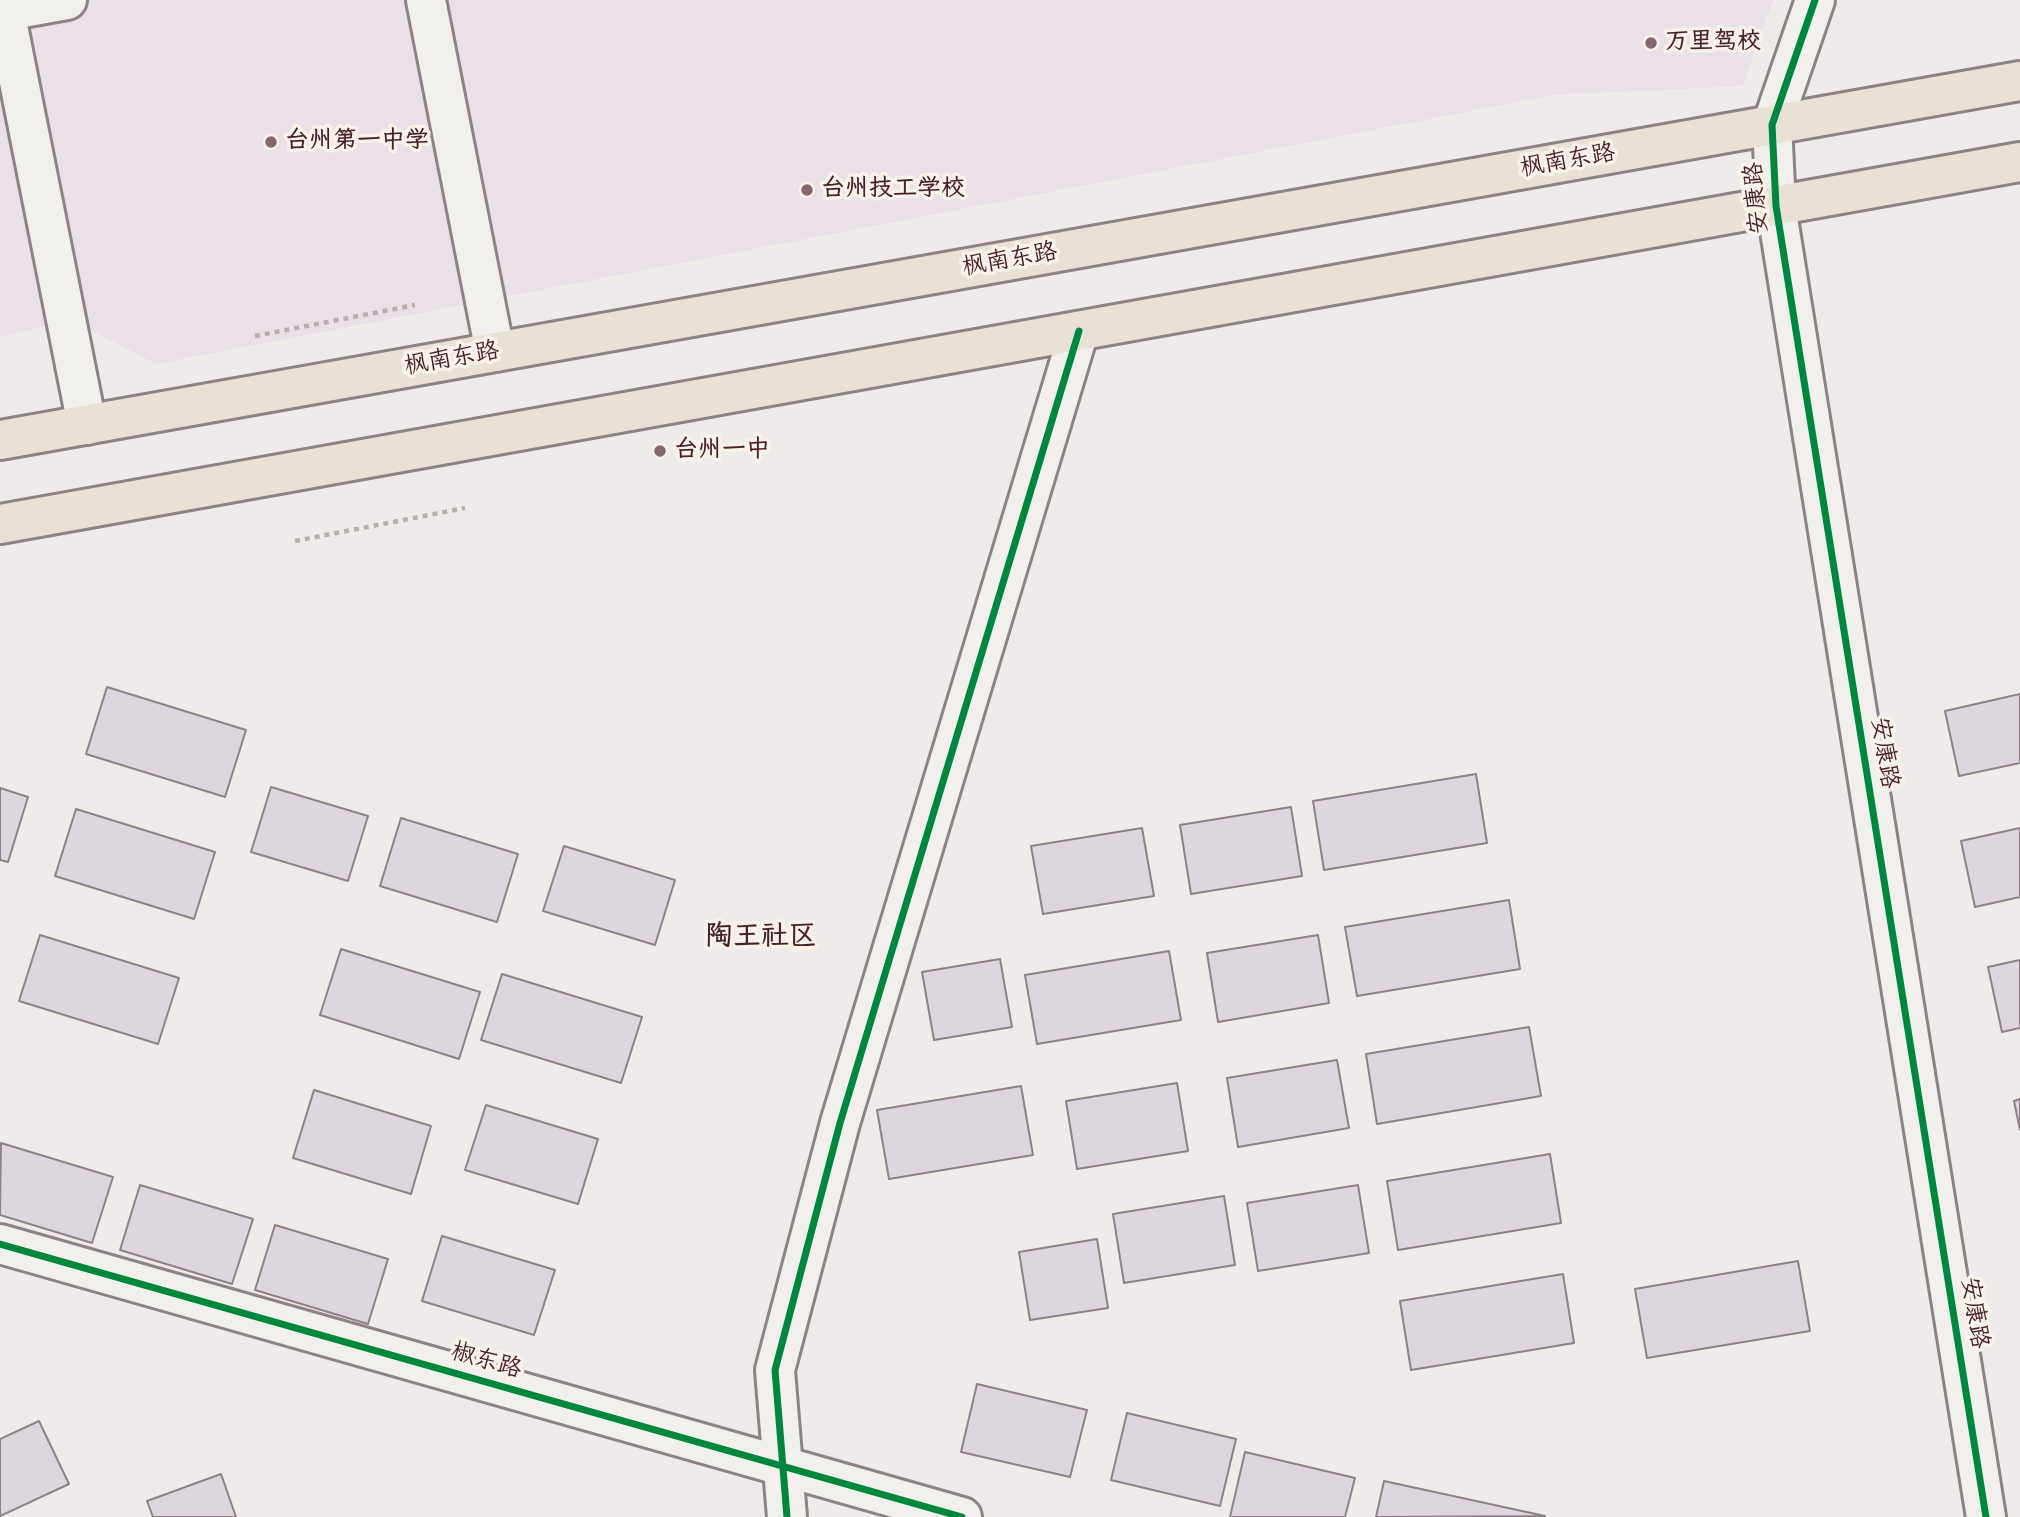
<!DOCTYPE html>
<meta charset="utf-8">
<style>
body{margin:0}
canvas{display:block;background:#efebeb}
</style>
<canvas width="2020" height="1517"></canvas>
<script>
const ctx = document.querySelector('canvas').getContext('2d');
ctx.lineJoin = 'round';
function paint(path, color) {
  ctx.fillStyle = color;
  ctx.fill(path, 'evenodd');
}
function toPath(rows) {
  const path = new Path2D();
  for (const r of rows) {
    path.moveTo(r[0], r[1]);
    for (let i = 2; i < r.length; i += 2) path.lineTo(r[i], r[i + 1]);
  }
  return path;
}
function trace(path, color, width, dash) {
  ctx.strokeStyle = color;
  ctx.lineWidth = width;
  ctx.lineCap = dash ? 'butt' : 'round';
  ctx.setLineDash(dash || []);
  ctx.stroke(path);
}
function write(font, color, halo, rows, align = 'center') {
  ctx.font = font + ' Mynerve,"LXGW WenKai TC",sans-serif';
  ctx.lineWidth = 7;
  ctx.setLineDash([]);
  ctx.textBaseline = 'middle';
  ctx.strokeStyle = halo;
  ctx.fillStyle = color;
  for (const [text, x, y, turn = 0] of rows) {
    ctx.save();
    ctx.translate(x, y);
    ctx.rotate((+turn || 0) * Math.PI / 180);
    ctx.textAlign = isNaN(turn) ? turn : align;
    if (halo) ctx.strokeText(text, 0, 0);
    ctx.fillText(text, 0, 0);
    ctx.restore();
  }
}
paint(toPath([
 [0,0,1773,0,1743,86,1554,95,156,364,71,320,0,337]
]), '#e9e0e8');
const building = toPath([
 [107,687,246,730,225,797,86,754,107,687],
 [2020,694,2020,763,1959,776,1945,711,2020,694],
 [1476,774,1487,843,1324,870,1313,801,1476,774],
 [271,787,368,816,348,881,251,852,271,787],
 [0,788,28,797,8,862,0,860,0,788],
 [1291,807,1302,876,1191,894,1180,825,1291,807],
 [76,809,215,852,194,919,55,876,76,809],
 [401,818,518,854,497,922,380,886,401,818],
 [1142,828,1154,896,1043,914,1031,846,1142,828],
 [2020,828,2020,897,1975,907,1961,841,2020,828],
 [564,846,675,880,655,945,543,911,564,846],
 [1509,900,1520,969,1357,996,1345,927,1509,900],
 [40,935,179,978,158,1044,19,1001,40,935],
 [1318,935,1329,1003,1218,1022,1207,953,1318,935],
 [341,949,480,992,459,1059,320,1015,341,949],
 [1169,951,1181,1020,1037,1044,1025,975,1169,951],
 [1000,959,1012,1027,934,1040,922,972,1000,959],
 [2020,960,2020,1028,2002,1032,1988,967,2020,960],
 [502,974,642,1017,621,1083,481,1040,502,974],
 [1529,1027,1541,1096,1377,1124,1366,1054,1529,1027],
 [1337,1060,1349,1128,1238,1147,1227,1078,1337,1060],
 [1177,1083,1188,1151,1077,1169,1066,1101,1177,1083],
 [1021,1086,1033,1155,889,1179,877,1110,1021,1086],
 [314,1090,431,1126,411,1194,293,1158,314,1090],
 [2020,1099,2020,1130,2014,1101,2020,1099],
 [486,1105,598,1139,578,1204,465,1170,486,1105],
 [1,1143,113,1177,92,1243,0,1215,1,1143],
 [1550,1154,1561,1223,1398,1250,1387,1181,1550,1154],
 [140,1185,253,1219,232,1284,120,1250,140,1185],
 [1358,1185,1369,1253,1258,1271,1247,1203,1358,1185],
 [1224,1196,1235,1265,1124,1283,1113,1214,1224,1196],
 [275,1225,388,1259,368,1324,255,1290,275,1225],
 [442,1236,555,1270,534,1335,422,1301,442,1236],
 [1097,1239,1108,1308,1030,1320,1019,1252,1097,1239],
 [1798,1261,1810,1331,1647,1358,1635,1289,1798,1261],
 [1563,1274,1574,1343,1411,1370,1400,1301,1563,1274],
 [977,1384,1087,1410,1070,1477,961,1452,977,1384],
 [1127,1413,1236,1439,1220,1506,1111,1480,1127,1413],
 [39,1421,69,1484,0,1516,0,1439,39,1421],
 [1245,1452,1355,1478,1345,1517,1230,1517,1245,1452],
 [221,1474,236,1517,153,1517,147,1501,221,1474],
 [1384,1481,1545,1516,1376,1517,1384,1481]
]);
paint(building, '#ded6df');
trace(building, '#8d8285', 2);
const street = toPath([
 [426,0,495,352],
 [5,11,87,425],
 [0,12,67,0],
 [0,1244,962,1517],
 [787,1517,775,1370,840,1123,1079,331]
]);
const secondary = toPath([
 [1815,0,1772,125,1776,206,1986,1517]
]);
const primary = toPath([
 [0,440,2020,81],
 [0,524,2020,162]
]);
trace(street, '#8d8285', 44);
trace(secondary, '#8d8285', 44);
trace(primary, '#8d8285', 44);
trace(toPath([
 [255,336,415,305],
 [295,541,465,508]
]), '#b5afae', 4.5, [5, 5]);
trace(street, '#f2f0ed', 38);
trace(secondary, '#f2f0ed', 38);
trace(primary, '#e7e2d5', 38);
trace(toPath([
 [1815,0,1772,125,1776,206,1986,1517],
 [0,1244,962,1517],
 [787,1517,775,1370,840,1123,1079,331]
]), '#00873e', 7);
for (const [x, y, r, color] of [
 [1651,43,7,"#84666e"],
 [271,142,7,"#84666e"],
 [807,190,7,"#84666e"],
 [660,451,7,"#84666e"]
]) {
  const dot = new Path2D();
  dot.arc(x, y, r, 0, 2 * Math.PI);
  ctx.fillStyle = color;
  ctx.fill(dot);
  trace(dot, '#f7f3e8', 2.5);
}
write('bold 24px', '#4a1f2b', '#f7f3e8', [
 ["万里驾校",1665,43],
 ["台州第一中学",285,142],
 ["台州技工学校",821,190],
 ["台州一中",674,451]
], 'left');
write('24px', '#4a1f2b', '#f7f3e8', [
 ["枫南东路",1568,162,-10],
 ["安康路",1758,198,-95],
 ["枫南东路",1010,261,-10],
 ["枫南东路",452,360,-10],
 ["安康路",1883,753,81],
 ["安康路",1973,1313,81],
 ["椒东路",486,1362,16]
]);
write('bold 28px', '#4a1f2b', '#f7f3e8', [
 ["陶王社区",761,938]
]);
</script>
